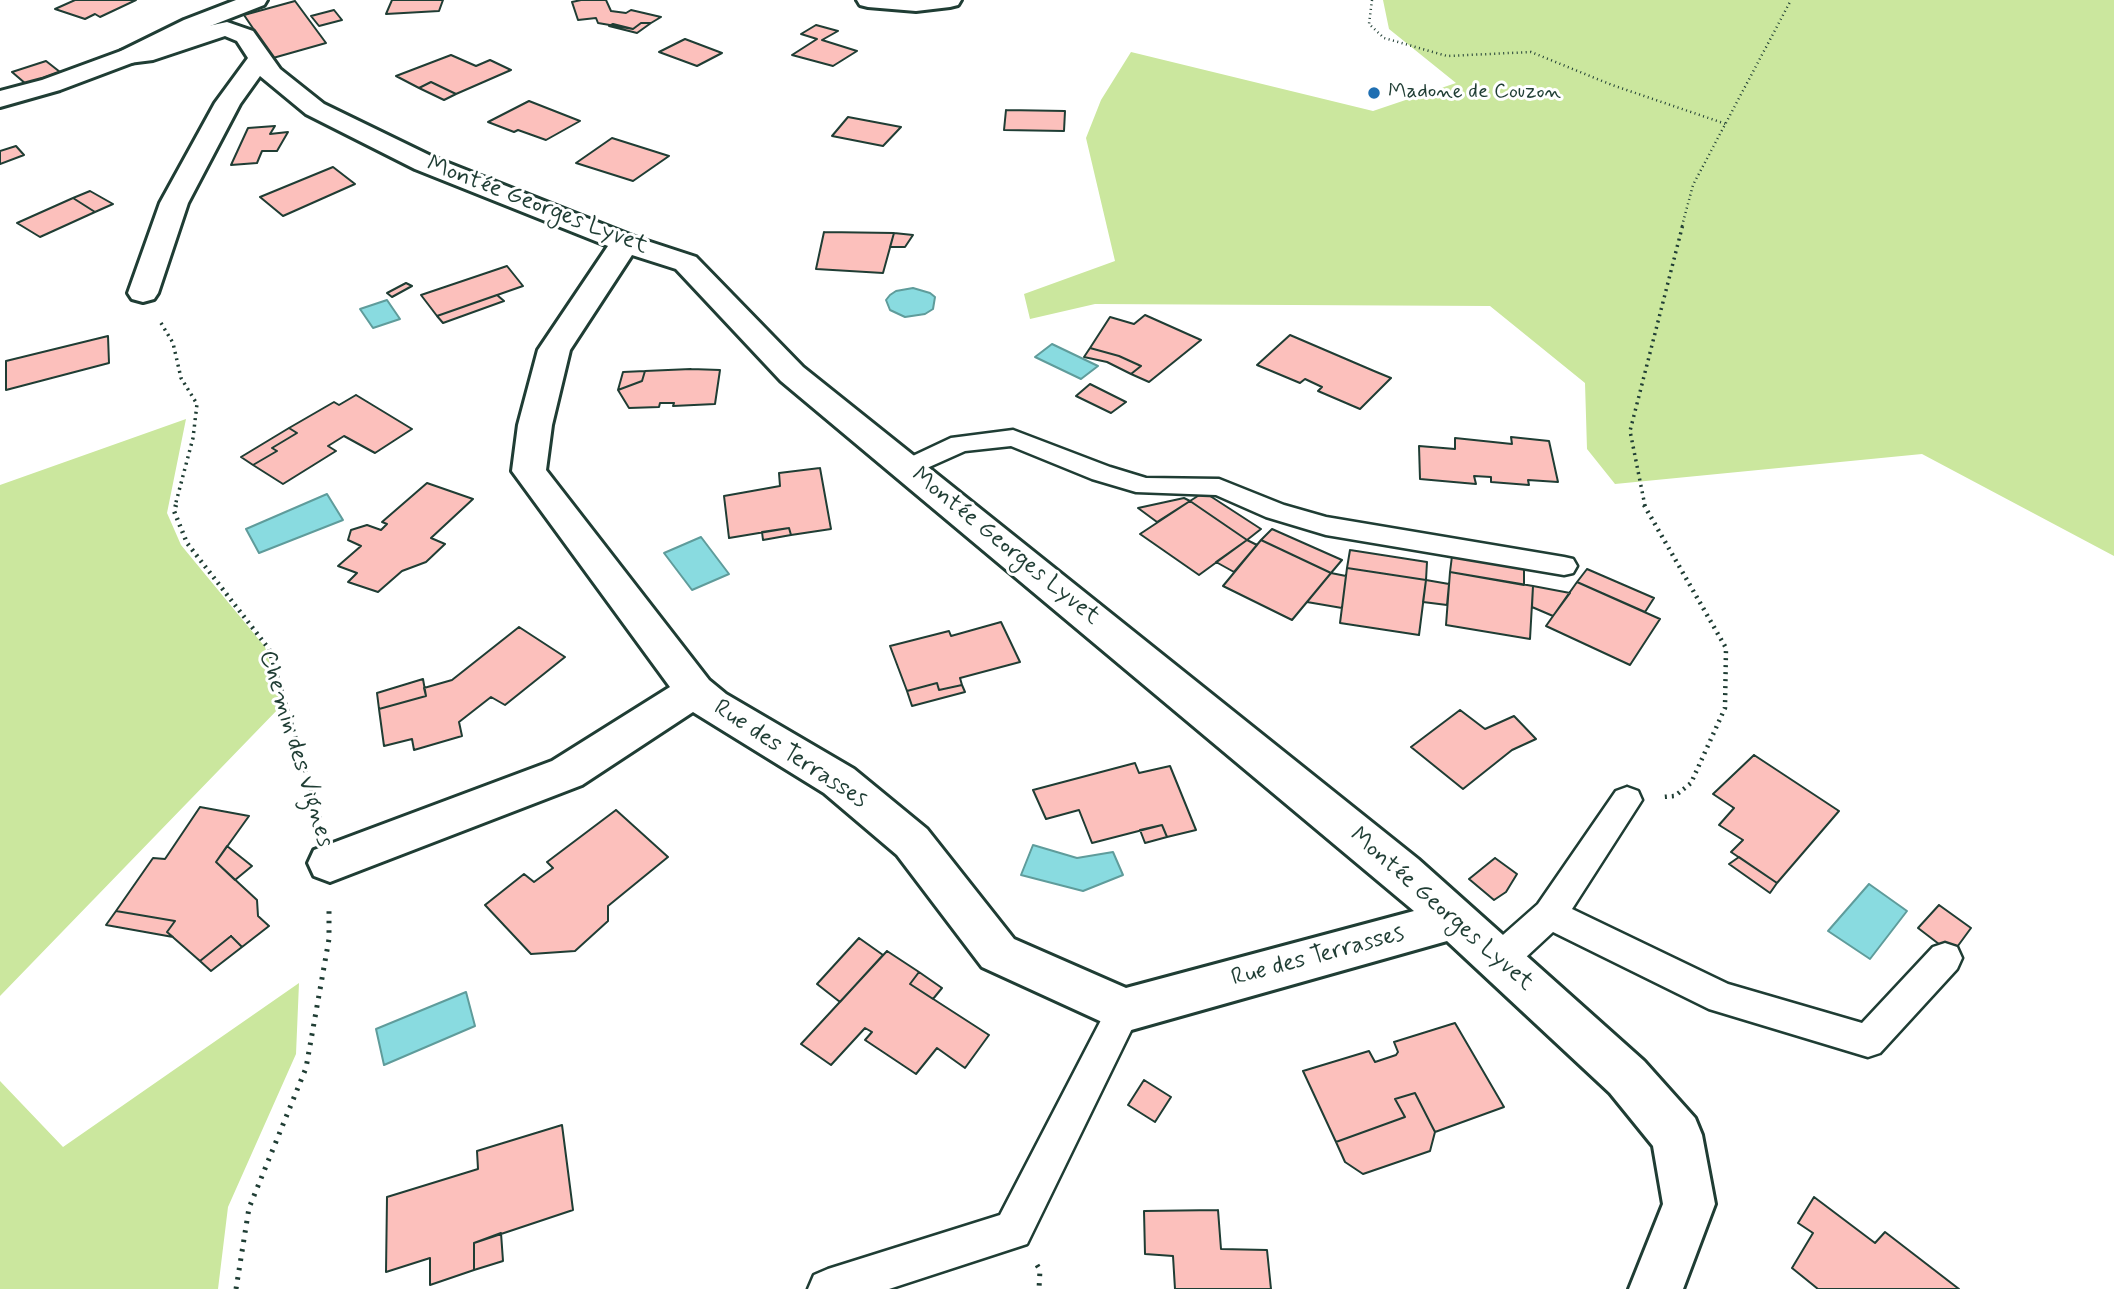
<!DOCTYPE html>
<meta charset="utf-8">
<style>
body{margin:0}
canvas{display:block;background:#fff}
</style>
<canvas width="2114" height="1289"></canvas>
<script>
const ctx = document.querySelector('canvas').getContext('2d');
ctx.lineJoin = 'round';
function paint(path, color) {
  ctx.fillStyle = color;
  ctx.fill(path, 'evenodd');
}
function toPath(rows) {
  const path = new Path2D();
  for (const r of rows) {
    path.moveTo(r[0], r[1]);
    for (let i = 2; i < r.length; i += 2) path.lineTo(r[i], r[i + 1]);
  }
  return path;
}
function trace(path, color, width, dash) {
  ctx.strokeStyle = color;
  ctx.lineWidth = width;
  ctx.lineCap = dash ? 'butt' : 'round';
  ctx.setLineDash(dash || []);
  ctx.stroke(path);
}
function write(font, color, halo, rows, align = 'center') {
  ctx.font = font + ' Mynerve,sans-serif';
  ctx.lineWidth = 6;
  ctx.setLineDash([]);
  ctx.textBaseline = 'middle';
  ctx.strokeStyle = halo;
  ctx.fillStyle = color;
  for (const [text, x, y, turn = 0] of rows) {
    ctx.save();
    ctx.translate(x, y);
    ctx.rotate((+turn || 0) * Math.PI / 180);
    ctx.textAlign = isNaN(turn) ? turn : align;
    if (halo) ctx.strokeText(text, 0, 0);
    ctx.fillText(text, 0, 0);
    ctx.restore();
  }
}
paint(toPath([
 [1383,0,2114,0,2114,556,1922,454,1615,484,1587,449,1585,383,1490,306,1095,304,1030,319,1024,294,1115,261,1086,138,1101,100,1131,52,1373,111,1456,83,1389,29],
 [186,419,167,513,181,545,265,647,282,705,0,996,0,485],
 [299,983,296,1054,228,1207,218,1289,0,1289,0,1081,63,1147]
]), '#cbe79e');
const water = toPath([
 [913,288,930,293,935,297,933,309,925,314,905,317,890,310,886,300,890,295,896,291,913,288],
 [387,300,400,319,373,328,360,309,387,300],
 [1052,344,1098,366,1081,379,1035,357,1052,344],
 [327,494,343,520,259,553,246,529,327,494],
 [701,537,729,574,692,590,664,553,701,537],
 [1033,845,1077,858,1113,852,1123,875,1083,891,1021,875,1033,845],
 [1869,884,1907,911,1870,959,1828,931,1869,884],
 [466,992,475,1026,384,1065,376,1029,466,992]
]);
paint(water, '#89dbe0');
trace(water, '#5f9c9b', 2);
const building = toPath([
 [75,0,136,0,100,17,95,14,85,19,55,9,75,0],
 [392,0,443,0,439,11,386,14,392,0],
 [581,0,606,0,611,11,626,13,631,10,661,17,651,23,641,23,633,29,598,23,596,18,578,20,572,2,581,0],
 [295,1,326,43,273,58,244,15,295,1],
 [334,10,342,20,319,26,311,16,334,10],
 [641,23,651,23,637,33,609,26,613,24,633,29,641,23],
 [816,25,838,31,822,40,857,51,833,66,792,55,817,39,801,34,816,25],
 [685,39,722,53,697,66,659,52,685,39],
 [451,55,476,66,490,60,511,70,456,94,431,82,419,88,396,76,451,55],
 [46,61,60,72,26,84,12,72,46,61],
 [431,82,456,94,444,100,419,88,431,82],
 [529,101,580,121,546,140,518,130,514,132,488,122,529,101],
 [1006,110,1065,111,1064,131,1004,130,1006,110],
 [848,117,901,127,883,146,832,136,848,117],
 [275,126,270,134,288,132,277,151,262,151,257,163,231,165,248,128,275,126],
 [612,138,669,156,633,181,576,163,612,138],
 [16,146,24,155,0,164,0,151,16,146],
 [333,167,355,184,283,216,260,197,333,167],
 [90,191,113,204,95,212,73,198,90,191],
 [73,198,95,212,40,237,17,223,73,198],
 [824,232,894,233,883,273,816,269,824,232],
 [894,233,913,235,905,247,890,247,894,233],
 [507,266,523,286,437,316,421,295,507,266],
 [406,283,412,286,392,297,387,293,406,283],
 [497,295,504,301,443,323,437,316,497,295],
 [1145,315,1201,340,1149,382,1131,374,1141,366,1119,356,1090,348,1110,317,1134,324,1145,315],
 [1290,335,1374,371,1391,378,1360,409,1318,391,1322,387,1305,379,1300,383,1257,365,1290,335],
 [108,336,109,363,6,390,6,361,108,336],
 [1090,348,1119,356,1141,366,1131,374,1107,362,1084,357,1090,348],
 [691,369,720,370,715,404,673,406,674,403,660,403,659,407,629,408,618,390,642,381,645,371,691,369],
 [645,371,642,381,618,390,623,372,645,371],
 [1090,384,1126,402,1111,413,1076,396,1090,384],
 [356,395,412,429,375,453,344,436,328,446,336,451,283,484,253,465,277,451,272,448,297,433,289,428,334,402,339,405,356,395],
 [289,428,297,433,272,448,277,451,253,465,241,457,289,428],
 [1511,437,1549,441,1558,482,1528,480,1529,485,1491,482,1491,477,1474,476,1476,484,1420,479,1419,446,1455,449,1455,438,1512,444,1511,437],
 [820,468,831,529,791,535,789,528,729,538,724,496,780,486,779,473,820,468],
 [427,483,473,499,431,538,445,544,426,562,402,571,378,592,348,582,357,573,338,566,361,546,348,540,351,530,367,525,381,530,387,524,382,522,427,483],
 [1204,492,1261,529,1247,540,1190,501,1204,492],
 [1184,498,1190,501,1157,522,1138,508,1184,498],
 [1190,501,1247,540,1199,575,1140,534,1190,501],
 [789,528,791,535,763,540,762,532,789,528],
 [1272,529,1342,560,1331,573,1261,540,1272,529],
 [1247,540,1257,545,1234,572,1216,562,1247,540],
 [1261,540,1331,573,1292,620,1223,586,1261,540],
 [1350,550,1427,562,1426,580,1347,568,1350,550],
 [1452,556,1524,568,1524,585,1450,572,1452,556],
 [1347,568,1426,580,1419,635,1340,623,1347,568],
 [1587,569,1654,598,1645,612,1577,582,1587,569],
 [1450,572,1533,586,1530,639,1446,625,1450,572],
 [1331,573,1346,576,1342,608,1307,602,1331,573],
 [1426,580,1449,584,1447,605,1423,602,1426,580],
 [1577,582,1660,619,1630,665,1546,626,1577,582],
 [1533,586,1570,593,1553,616,1532,607,1533,586],
 [1001,622,1020,662,960,678,962,685,939,690,937,683,907,691,890,646,949,631,951,636,1001,622],
 [519,627,565,657,505,705,491,697,459,722,462,736,414,750,412,739,384,746,379,709,426,696,424,688,452,680,519,627],
 [423,679,426,696,379,709,377,693,423,679],
 [937,683,939,690,962,685,965,692,912,706,907,691,937,683],
 [1460,710,1485,729,1514,716,1536,739,1512,750,1463,789,1411,747,1460,710],
 [1754,755,1839,811,1777,883,1731,852,1743,840,1719,825,1734,808,1713,794,1754,755],
 [1135,763,1139,773,1170,766,1196,830,1167,837,1162,825,1092,843,1079,810,1046,819,1033,790,1135,763],
 [200,807,249,816,216,862,257,900,258,916,269,926,242,947,231,936,200,961,167,932,175,921,116,911,153,858,165,859,200,807],
 [616,810,668,857,608,906,608,921,575,951,531,954,485,905,524,874,534,882,553,868,547,862,616,810],
 [1162,825,1167,837,1145,843,1140,830,1162,825],
 [227,846,252,866,235,880,216,862,227,846],
 [1739,857,1777,883,1770,893,1729,864,1739,857],
 [1495,858,1517,874,1506,892,1494,900,1469,879,1495,858],
 [1939,905,1971,928,1952,954,1918,928,1939,905],
 [116,911,175,921,167,932,173,937,106,925,116,911],
 [231,936,242,947,211,971,200,961,231,936],
 [859,938,883,955,840,1002,817,984,859,938],
 [887,951,919,972,910,984,989,1035,965,1068,937,1048,916,1074,865,1040,872,1032,865,1028,831,1065,801,1044,887,951],
 [919,972,942,988,933,999,910,984,919,972],
 [1455,1023,1504,1107,1435,1132,1415,1093,1395,1099,1405,1117,1336,1142,1303,1071,1369,1051,1375,1062,1396,1055,1398,1052,1394,1042,1455,1023],
 [1144,1080,1171,1097,1155,1122,1128,1105,1144,1080],
 [1415,1093,1435,1132,1430,1151,1363,1174,1345,1162,1336,1142,1405,1117,1395,1099,1415,1093],
 [562,1125,573,1210,474,1243,474,1270,430,1285,430,1258,386,1272,387,1197,478,1169,477,1151,562,1125],
 [1814,1197,1875,1243,1885,1232,1959,1289,1818,1289,1792,1268,1813,1233,1798,1223,1814,1197],
 [1218,1210,1221,1249,1267,1250,1271,1289,1175,1289,1173,1256,1145,1254,1144,1211,1218,1210],
 [501,1233,503,1261,474,1270,474,1243,501,1233]
]);
paint(building, '#fcc0bc');
trace(building, '#1f3d34', 2);
const lane = toPath([
 [1013,430,1110,467,1146,478,1219,479,1284,505,1326,517,1564,557,1573,559,1577,566,1573,573,1564,575,1326,535,1266,517,1216,495,1136,492,1092,479,1011,446,965,451,909,476,900,474,897,468,900,462,951,438,1013,430],
 [1627,787,1638,791,1642,800,1572,909,1728,984,1862,1023,1933,947,1945,943,1957,947,1962,958,1957,969,1880,1053,1868,1057,1709,1009,1553,932,1511,971,1499,975,1487,971,1482,960,1487,949,1538,904,1616,791,1627,787],
 [1124,994,1136,999,1141,1010,1027,1244,889,1289,808,1289,814,1275,828,1269,1000,1215,1112,999,1124,994]
]);
const street = toPath([
 [227,22,253,31,280,69,324,104,433,157,635,237,696,257,803,367,1418,859,1644,1061,1695,1118,1702,1135,1715,1204,1683,1289,1629,1289,1663,1204,1653,1146,1610,1093,1447,941,1124,1032,982,967,897,855,824,793,693,712,582,785,330,882,314,876,308,863,314,850,552,761,670,687,512,471,518,425,538,350,608,246,415,169,306,114,260,76,240,104,188,203,158,293,154,299,143,302,132,299,128,293,160,203,215,103,248,58,237,41,225,36,153,60,129,63,121,61,117,56,121,51,149,46,194,29,227,22],
 [632,255,676,269,781,381,1414,911,1126,988,1014,939,927,829,854,769,726,694,709,680,546,470,552,425,570,350,632,255]
]);
const secondary = toPath([
 [236,0,267,0,264,5,200,30,137,61,60,90,0,107,0,91,42,80,121,51,184,20,236,0],
 [857,0,961,0,958,5,950,7,916,11,868,7,860,5,857,0]
]);
trace(lane, '#1f3d34', 5);
trace(street, '#1f3d34', 6);
trace(secondary, '#1f3d34', 6);
trace(toPath([
 [1372,0,1369,24,1384,38,1447,56,1531,52,1612,85,1726,124],
 [1682,226,1693,185,1791,0]
]), '#1f3d34', 2.5, [1, 3.5]);
trace(toPath([
 [161,323,173,343,181,378,197,404,193,438,175,506],
 [1645,506,1630,431,1683,224]
]), '#1f3d34', 3.5, [2, 4.5]);
trace(toPath([
 [176,505,174,511,187,543,269,649,320,820],
 [1644,505,1726,648,1725,708,1691,783,1675,796,1663,797]
]), '#1f3d34', 4.5, [2, 5]);
trace(toPath([
 [1037,1265,1040,1270,1039,1289],
 [236,1289,249,1208,306,1068,329,939,329,905]
]), '#1f3d34', 5, [2.5, 7]);
paint(lane, '#fff');
paint(street, '#fff');
paint(secondary, '#fff');
for (const [x, y, r, color] of [
 [1374,93,7,"#1f6fb2"]
]) {
  const dot = new Path2D();
  dot.arc(x, y, r, 0, 2 * Math.PI);
  ctx.fillStyle = color;
  ctx.fill(dot);
  trace(dot, '#fff', 2.5);
}
write('21px', '#1f3d34', '#fff', [
 ["Madone de Couzon",1388,93]
], 'left');
write('24px', '#1f3d34', '#fff', [
 ["Montée Georges Lyvet",537,206,21],
 ["Montée Georges Lyvet",1005,547,39],
 ["Chemin des Vignes",295,749,73],
 ["Rue des Terrasses",790,755,33],
 ["Montée Georges Lyvet",1441,910,41],
 ["Rue des Terrasses",1318,957,-15]
]);
</script>
